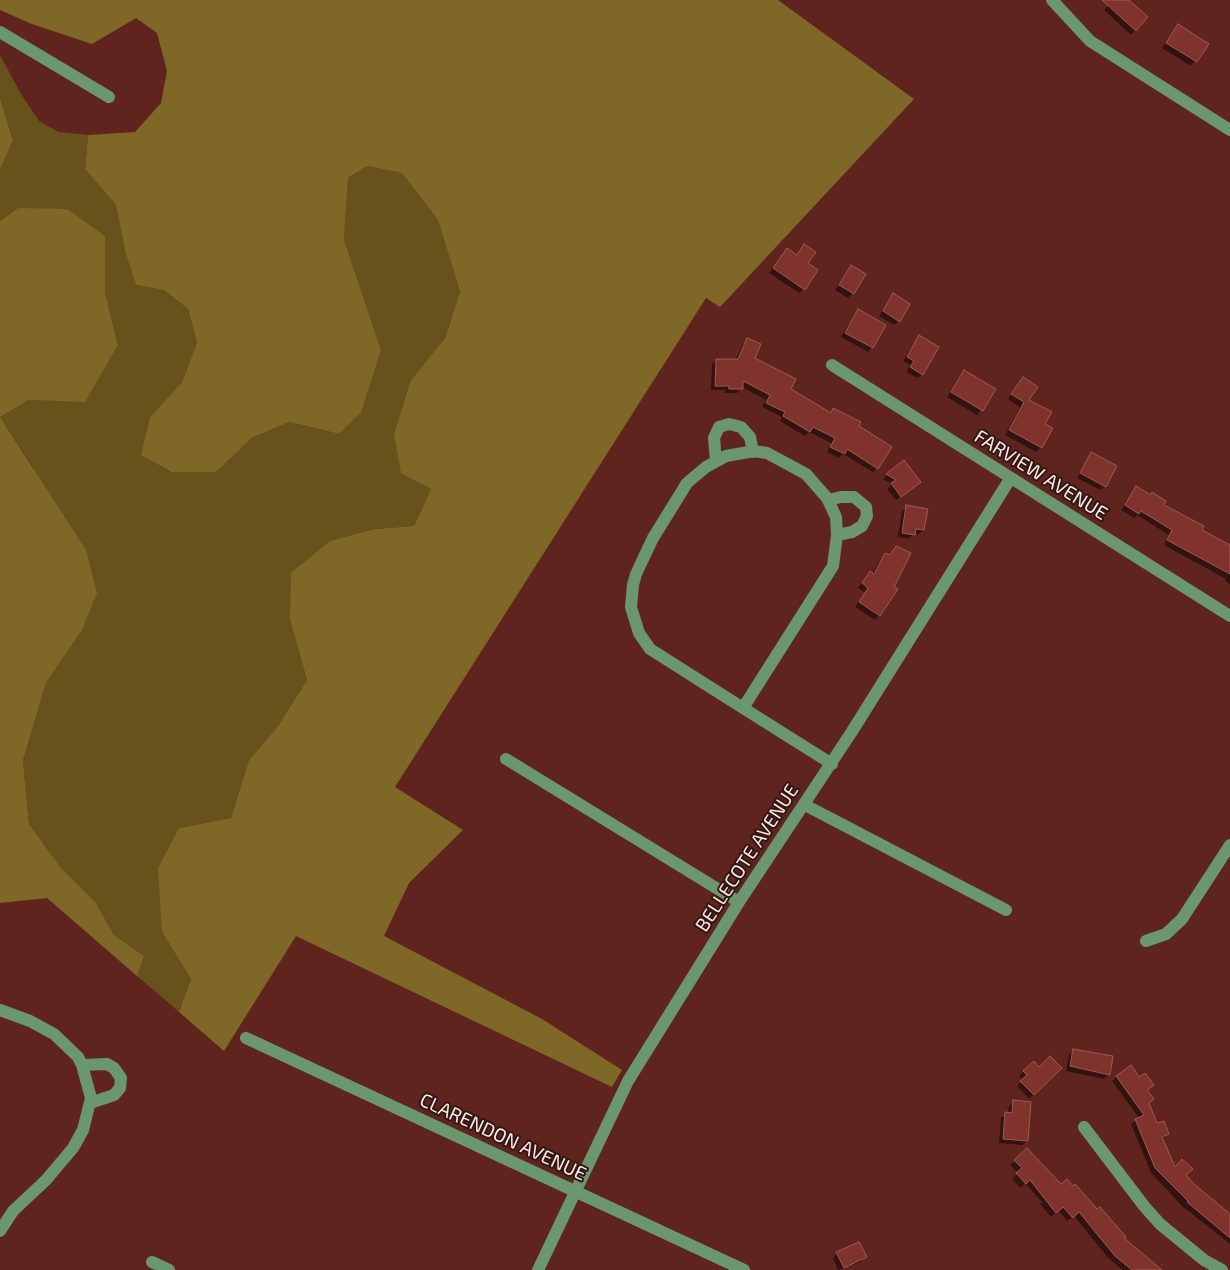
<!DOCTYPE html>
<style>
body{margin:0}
canvas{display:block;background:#5f241e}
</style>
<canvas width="1230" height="1270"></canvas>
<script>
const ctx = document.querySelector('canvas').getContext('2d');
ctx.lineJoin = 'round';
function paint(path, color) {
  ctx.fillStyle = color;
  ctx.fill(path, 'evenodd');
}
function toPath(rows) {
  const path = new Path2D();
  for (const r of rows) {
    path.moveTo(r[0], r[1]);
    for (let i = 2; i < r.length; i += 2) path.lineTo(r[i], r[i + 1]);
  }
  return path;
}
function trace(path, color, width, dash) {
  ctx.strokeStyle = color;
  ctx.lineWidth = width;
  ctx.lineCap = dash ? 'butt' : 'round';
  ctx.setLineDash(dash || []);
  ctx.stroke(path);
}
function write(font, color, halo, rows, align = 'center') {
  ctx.font = font + ' "Exo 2",sans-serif';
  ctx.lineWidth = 4;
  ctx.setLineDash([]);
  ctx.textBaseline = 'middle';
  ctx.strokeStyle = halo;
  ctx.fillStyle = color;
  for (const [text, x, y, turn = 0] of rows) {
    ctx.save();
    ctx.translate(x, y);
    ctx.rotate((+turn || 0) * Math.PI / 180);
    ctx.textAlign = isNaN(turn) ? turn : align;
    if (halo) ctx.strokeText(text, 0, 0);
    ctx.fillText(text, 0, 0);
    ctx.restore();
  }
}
paint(toPath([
 [0,55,21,94,39,121,59,132,88,135,85,169,116,205,126,255,136,285,164,290,188,309,197,343,182,382,150,417,142,455,170,472,216,472,253,437,290,422,339,434,381,350,344,240,348,178,367,166,402,173,438,220,460,292,445,338,411,380,431,489,414,526,375,529,290,620,307,680,278,726,249,760,231,818,179,828,162,932,191,979,179,1012,137,976,144,956,114,935,96,903,61,868,29,824,23,762,46,683,82,630,33,467,0,417,29,400,85,401,118,345,105,292,105,236,18,208,0,221,0,169,13,141,0,98]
]), '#67521b');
paint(toPath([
 [0,0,778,0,914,99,720,307,706,298,395,787,463,830,409,883,384,936,542,1019,622,1070,612,1087,296,936,224,1051,179,1012,191,979,162,932,158,868,179,828,231,818,249,760,278,726,307,680,290,620,291,573,330,541,375,529,414,526,431,489,401,473,394,434,411,380,445,338,460,292,438,220,402,173,367,166,348,178,344,240,381,350,361,412,339,434,290,422,253,437,216,472,171,472,141,455,150,417,182,382,197,343,188,309,164,290,136,285,126,255,116,205,85,169,88,135,135,132,161,103,167,71,157,33,136,18,92,44,32,24,0,10],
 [0,98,13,141,0,169],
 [18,208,67,209,105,236,105,292,118,345,85,402,29,400,0,417,86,550,97,593,82,630,46,683,23,761,29,824,61,868,96,903,114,935,144,956,137,976,47,898,0,903,0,221]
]), '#7f6727');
paint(toPath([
 [1113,0,1127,0,1147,17,1131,35,1104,10],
 [1178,26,1207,44,1191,66,1162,48],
 [804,246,807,263,804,289,799,293,769,273,787,249,796,256],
 [851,266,853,293,848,298,835,290],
 [894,295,899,321,894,325,879,316],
 [858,310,872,347,868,352,841,337],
 [919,336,922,374,918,378,906,372,910,365,903,361],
 [747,340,754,358,789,389,830,414,833,410,857,427,877,468,873,472,843,454,839,458,827,452,831,443,809,432,805,436,780,421,782,417,762,407,766,400,742,387,737,393,725,393,725,390,711,390,712,365,716,360,735,361,743,344],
 [964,371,994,390,977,415,947,397],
 [1023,378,1027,400,1043,425,1041,447,1036,452,1005,435,1020,407,1008,399],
 [1092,453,1105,486,1100,490,1077,478],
 [887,475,914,486,896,500,887,489,892,484,883,479],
 [1137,488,1200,530,1230,547,1230,584,1225,581,1226,579,1164,545,1169,535,1137,515,1134,518,1121,510],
 [907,507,923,530,919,534,914,533,909,539,898,537,902,511],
 [896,547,879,615,875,620,855,607,865,593,858,588,870,573,872,574,881,559,885,554,889,556],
 [1074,1051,1109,1074,1104,1079,1066,1071,1069,1055],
 [1034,1063,1039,1068,1061,1068,1029,1099,1017,1086,1023,1080,1019,1076],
 [1116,1077,1146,1091,1148,1103,1156,1125,1168,1134,1162,1139,1174,1169,1185,1175,1193,1185,1230,1216,1230,1244,1183,1207,1151,1173,1131,1124,1139,1118,1112,1081],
 [1014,1102,1027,1141,1022,1145,999,1143,1001,1118,1008,1114,1009,1106],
 [1027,1149,1061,1186,1160,1270,1123,1270,1109,1259,1074,1216,1067,1221,1058,1210,1051,1217,1040,1204,1042,1202,1025,1183,1021,1188,1012,1179,1018,1173,1010,1165],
 [837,1253,865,1257,861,1262,838,1270,833,1258]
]), '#0007');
const building = toPath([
 [1102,0,1129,0,1148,17,1136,31,1102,0],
 [1178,24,1209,44,1197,62,1166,43,1178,24],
 [804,244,816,252,808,263,818,270,805,290,773,268,787,248,797,255,804,244],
 [851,265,866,274,854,294,839,285,851,265],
 [893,293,910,304,900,322,883,311,893,293],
 [858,309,886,325,873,348,845,333,858,309],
 [919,335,939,347,923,375,910,367,914,361,907,357,919,335],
 [747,338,761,344,755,358,796,379,791,389,831,413,833,408,861,422,859,426,892,447,878,469,847,449,845,454,830,447,835,438,813,427,810,432,783,416,785,412,766,403,770,395,743,381,743,389,729,389,729,386,715,386,716,359,738,359,747,338],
 [964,370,996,389,983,411,951,392,964,370],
 [1023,377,1038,387,1029,400,1052,412,1045,424,1053,428,1042,448,1009,430,1024,402,1011,394,1023,377],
 [1091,452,1117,466,1106,487,1080,473,1091,452],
 [904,460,921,482,901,497,891,483,896,480,886,474,904,460],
 [1136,486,1151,495,1152,492,1166,501,1164,505,1204,526,1202,530,1230,545,1230,574,1167,540,1172,530,1141,511,1139,514,1125,505,1136,486],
 [906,505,928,509,924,530,916,529,915,535,902,533,906,505],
 [896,546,911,553,894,587,898,589,880,616,859,602,868,588,862,583,870,571,874,574,885,553,890,555,896,546],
 [1073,1049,1113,1056,1110,1075,1070,1066,1073,1049],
 [1050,1056,1062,1068,1034,1095,1020,1081,1027,1075,1023,1071,1034,1061,1039,1067,1050,1056],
 [1131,1065,1139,1077,1145,1073,1154,1085,1147,1090,1154,1099,1149,1103,1157,1123,1164,1121,1169,1134,1162,1137,1175,1167,1182,1159,1193,1169,1186,1175,1194,1184,1230,1214,1230,1238,1187,1202,1188,1201,1155,1168,1135,1119,1144,1115,1116,1076,1131,1065],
 [1013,1100,1031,1102,1028,1141,1003,1139,1005,1112,1012,1113,1013,1100],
 [1027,1148,1061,1184,1067,1179,1073,1186,1075,1184,1097,1209,1100,1207,1126,1237,1124,1238,1162,1270,1132,1270,1115,1256,1079,1212,1073,1218,1063,1207,1056,1213,1030,1180,1026,1184,1016,1173,1022,1168,1014,1160,1027,1148],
 [859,1242,867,1257,844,1268,836,1252,859,1242]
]);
paint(building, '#80332c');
trace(building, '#9c5a52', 1);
trace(toPath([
 [1052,0,1090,41,1230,130],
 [0,32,109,97],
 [832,365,1230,616],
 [716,461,714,438,719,427,729,424,741,427,750,437,753,452],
 [828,500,841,497,854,497,866,507,867,516,862,526,852,532,837,535],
 [743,708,833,566,837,535,836,517,827,498,806,474,767,453,754,451,726,456,706,467,687,483,653,538,636,574,633,585,631,607,639,633,650,649,743,708,832,764],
 [506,759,739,902],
 [805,805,1006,910],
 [1146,941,1166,934,1182,919,1230,845],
 [0,1010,30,1021,54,1034,78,1057,82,1065,91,1098,83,1130,73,1148,46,1180,13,1211,0,1231],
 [246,1038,744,1270],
 [82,1065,107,1064,114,1068,121,1078,120,1088,114,1095,90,1103],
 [1084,1127,1144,1206,1160,1224,1204,1260,1222,1270],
 [152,1262,169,1270],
 [538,1270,628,1081,739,902,851,733,1010,479]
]), '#6a9770', 12);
write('19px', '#fee6e3', '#321815', [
 ["FARVIEW AVENUE",1041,475,32],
 ["BELLECOTE AVENUE",747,858,-57],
 ["CLARENDON AVENUE",503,1137,25]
]);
</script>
